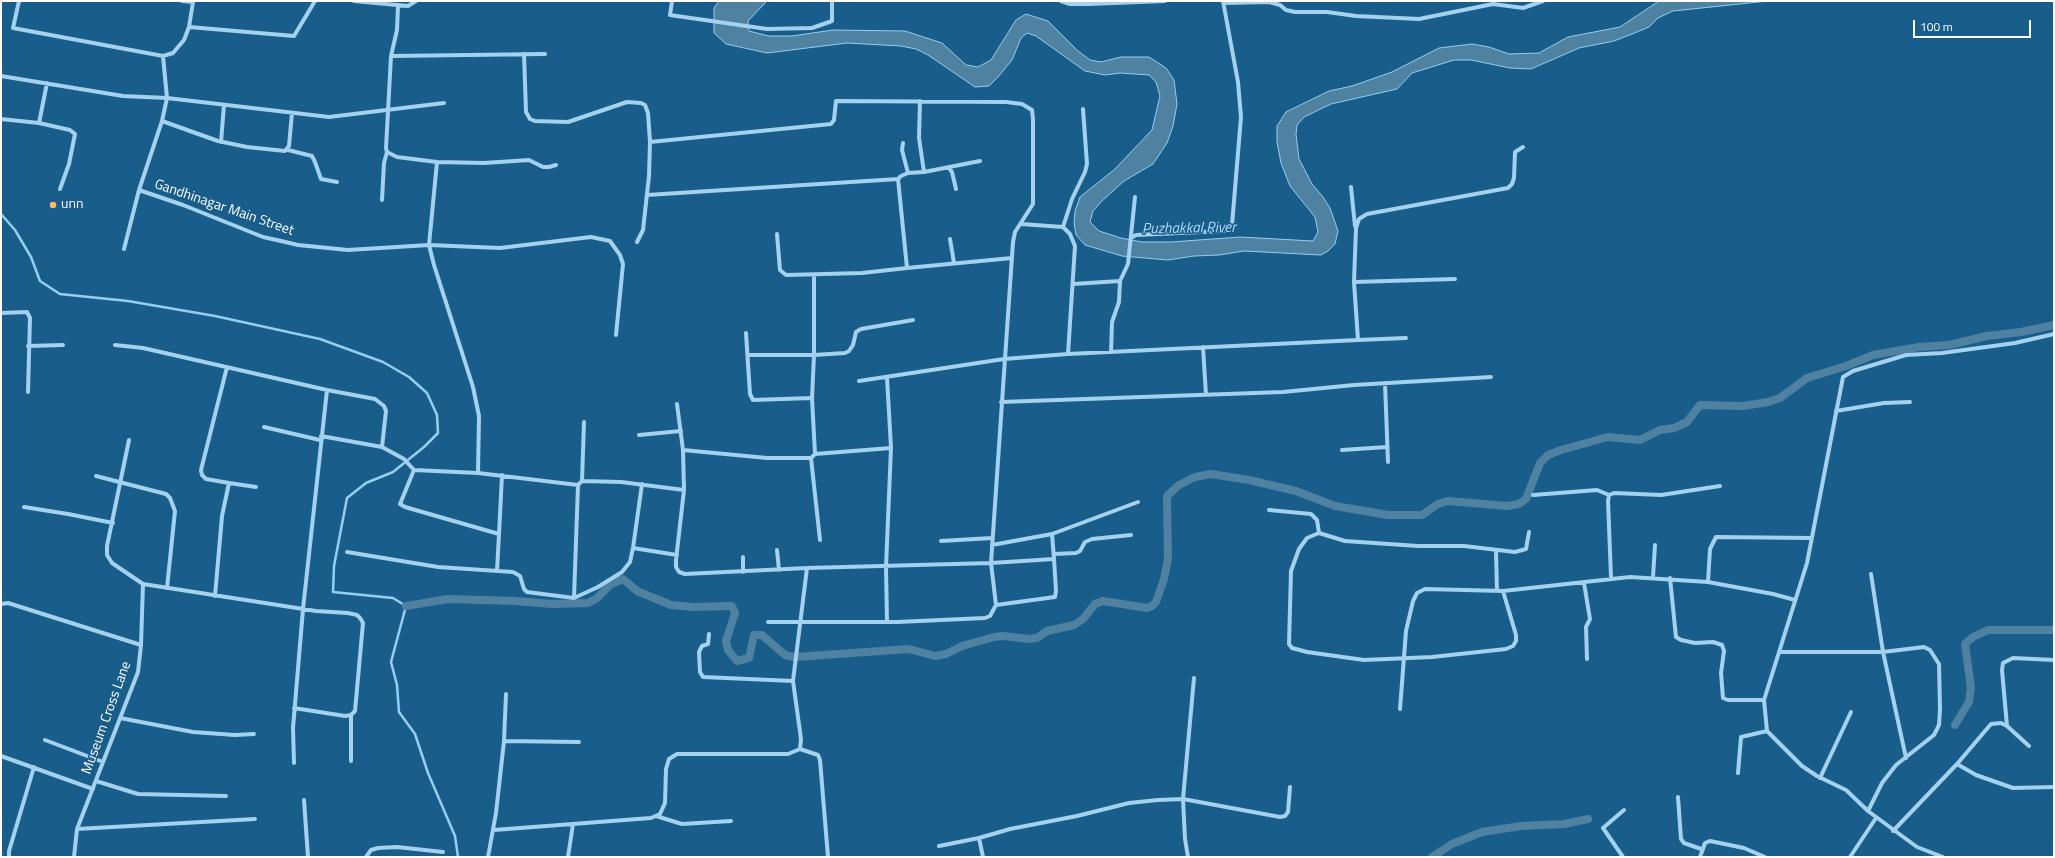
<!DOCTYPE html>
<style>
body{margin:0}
#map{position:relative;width:2055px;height:858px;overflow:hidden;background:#195d8b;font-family:"Titillium Web",sans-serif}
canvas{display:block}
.frame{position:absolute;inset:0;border:2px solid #fff;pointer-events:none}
.scale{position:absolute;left:1913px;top:20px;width:118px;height:18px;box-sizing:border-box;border:2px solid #fff;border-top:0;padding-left:5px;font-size:12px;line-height:14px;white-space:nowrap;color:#fff;-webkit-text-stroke:3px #195d8b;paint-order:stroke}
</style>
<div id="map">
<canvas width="2055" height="858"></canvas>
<div class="frame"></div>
<div class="scale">100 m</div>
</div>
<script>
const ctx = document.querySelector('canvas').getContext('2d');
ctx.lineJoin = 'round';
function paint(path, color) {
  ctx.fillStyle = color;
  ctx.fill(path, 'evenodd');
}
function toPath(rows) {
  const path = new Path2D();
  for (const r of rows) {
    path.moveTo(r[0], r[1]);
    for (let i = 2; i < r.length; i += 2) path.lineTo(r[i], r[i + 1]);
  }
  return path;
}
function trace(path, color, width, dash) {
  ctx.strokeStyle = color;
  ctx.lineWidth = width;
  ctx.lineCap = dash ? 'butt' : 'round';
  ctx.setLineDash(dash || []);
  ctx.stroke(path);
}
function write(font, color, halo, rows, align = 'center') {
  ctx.font = font + ' "Titillium Web",sans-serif';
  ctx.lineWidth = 3;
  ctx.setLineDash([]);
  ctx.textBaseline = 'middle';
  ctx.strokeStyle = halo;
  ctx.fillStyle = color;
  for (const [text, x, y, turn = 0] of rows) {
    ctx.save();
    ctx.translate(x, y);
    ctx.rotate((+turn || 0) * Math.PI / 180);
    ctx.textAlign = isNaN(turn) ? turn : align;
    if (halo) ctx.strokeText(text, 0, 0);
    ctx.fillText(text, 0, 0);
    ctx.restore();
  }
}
const water = toPath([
 [719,1,767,1,748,21,749,31,769,36,792,36,833,30,905,31,942,43,966,65,978,67,991,60,1016,20,1026,14,1048,21,1078,51,1090,60,1101,62,1121,57,1149,57,1166,68,1174,80,1177,104,1173,126,1167,143,1153,164,1124,181,1102,201,1093,211,1090,222,1099,231,1121,238,1142,242,1171,242,1240,237,1313,241,1318,232,1315,217,1290,186,1281,163,1277,142,1277,126,1286,112,1329,91,1352,86,1392,72,1439,48,1472,44,1489,47,1509,54,1539,53,1568,37,1620,27,1659,1,1768,1,1673,11,1658,18,1649,27,1632,34,1614,41,1579,48,1531,69,1510,68,1471,60,1454,60,1412,73,1397,89,1331,104,1304,117,1297,125,1296,134,1299,159,1312,184,1323,197,1330,208,1338,231,1335,244,1328,251,1321,255,1244,251,1219,255,1194,256,1168,260,1122,256,1085,245,1076,235,1074,223,1075,211,1080,197,1115,169,1152,130,1160,96,1156,82,1149,75,1120,73,1105,75,1085,71,1036,36,1027,33,1021,38,1012,60,998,77,989,86,975,87,928,55,916,49,901,46,847,43,767,53,726,44,714,33,714,8,719,1]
]);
paint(water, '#4f81a0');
trace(water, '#95cff0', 1);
trace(toPath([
 [1,214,15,230,31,257,40,281,60,294,128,301,215,316,320,339,383,362,409,377,427,393,437,415,438,433,424,447,393,472,366,483,347,498,334,566,333,592,393,598,406,606,391,662,397,685,399,712,415,734,428,773,455,836,458,857]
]), '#95cff0', 2.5);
trace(toPath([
 [406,606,448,599,515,601,552,604,588,603,596,599,611,584,623,579,637,591,671,605,692,607,732,606,735,613,726,641,728,650,737,661,749,658,754,635,762,635,785,655,795,657,909,649,935,656,946,654,962,646,994,637,1003,636,1029,639,1037,638,1047,631,1074,625,1083,619,1095,604,1103,601,1147,608,1152,606,1156,602,1164,579,1168,559,1167,496,1179,485,1195,477,1211,474,1249,480,1296,491,1335,506,1388,515,1422,515,1438,504,1448,501,1507,506,1519,504,1526,499,1540,463,1548,455,1561,450,1608,437,1640,440,1660,430,1674,428,1687,422,1700,405,1743,406,1768,402,1780,398,1807,378,1846,366,1873,355,1919,347,1949,345,1987,336,2021,332,2054,325],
 [1955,725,1969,702,1971,688,1965,644,1973,637,1988,630,2054,630],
 [1432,857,1452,844,1482,832,1521,826,1564,824,1588,819]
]), '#4f81a0', 8);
trace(toPath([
 [19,1,13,28,163,56],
 [182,1,193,2],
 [354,1,408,6,416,1],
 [672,1,670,15,767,29,812,28,832,21,832,1],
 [1061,1,1070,4,1089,4,1165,1],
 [193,2,189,27,184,40,173,53,163,56,167,98,329,117,444,103],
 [1224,3,1269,2,1280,5,1286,10,1295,12,1327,12,1356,16,1419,19,1493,4,1523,8,1543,1],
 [398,6,397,30,391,56,386,148,387,152,397,157,437,162,484,163,529,160,543,167,549,167,556,165],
 [189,27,294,36,315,1],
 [524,54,526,112,530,119,535,121,568,122,627,102,641,103,645,105,648,113,650,142,649,176,643,230,637,242],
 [391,56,545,54],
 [1,76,123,96,167,98,162,121,139,190,183,205,263,237,281,241,298,245,348,250,429,245,500,248,591,237,610,241,620,255,623,264,616,335],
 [1,119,39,123,70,130,75,134,69,164,60,189],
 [162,121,218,141,247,147,285,151,289,146,292,113],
 [39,123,47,83],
 [221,142,224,105],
 [650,142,831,124,834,120,836,101,1006,102,1022,104,1032,110,1033,119,1033,204,1015,232,1013,242,991,563,807,568,685,574,679,572,676,567,676,560,684,490],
 [903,143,902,150,908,173],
 [288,150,312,156,315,162,321,179,337,182],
 [437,162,429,245,434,265,473,387,479,416,478,473],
 [948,167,952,172,956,189],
 [924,172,980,161],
 [1351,187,1355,226],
 [647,195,898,179],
 [382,200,384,163,387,152],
 [1021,224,1063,227,1070,234,1075,246,1068,354],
 [1063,227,1072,199,1085,172,1087,164,1083,109],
 [777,234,780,270,786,275,862,273,907,268,898,179,901,176,908,173,924,172,919,138,920,101],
 [1131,238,1136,235,1224,231,1229,229,1232,225,1241,117,1238,82,1223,1],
 [950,239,954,263],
 [124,249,139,190],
 [907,268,1012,258],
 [814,275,814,355,845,353,849,351,853,345,856,332,861,329,913,320],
 [1354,282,1356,228,1359,219,1367,214,1508,188,1512,184,1514,178,1515,152,1523,147],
 [1073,284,1120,281],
 [1,313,27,312,30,318,28,392],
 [746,333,750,394,753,400,812,398],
 [1358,340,1406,338],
 [115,345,143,348,327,390,375,399,384,406,386,411,382,447,404,459,414,470,478,473,578,485,582,481,584,422],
 [28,346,63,345],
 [1203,347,1206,395],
 [1111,352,1112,322,1119,302,1120,281,1128,264,1135,197],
 [227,367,201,470,202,475,206,479,229,483],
 [887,377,891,448,886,567,887,622],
 [859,381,1004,359,1068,354,1358,340,1354,282,1455,279],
 [1385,383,1388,462],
 [1001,402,1283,392,1354,385,1491,377],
 [677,404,683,450],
 [1836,411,1884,403,1910,402],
 [264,427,320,440],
 [639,435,681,431],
 [321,436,382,447],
 [129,440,107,546,107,555,112,563,143,584,316,611,348,613,357,615,360,618,363,623,355,711,351,715,345,716,294,708],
 [1342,450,1387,447],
 [815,454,891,448],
 [811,458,820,540],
 [414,470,400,504,405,507,499,534,502,475],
 [96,476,166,494,170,498,175,511,167,588],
 [582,481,621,482,684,490,683,450,767,458,811,458,815,454,812,398,814,355,748,355],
 [1533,495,1597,490,1609,495],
 [24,507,68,514,113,523],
 [1269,510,1311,514,1317,520,1319,533,1345,541,1418,546,1464,546,1515,552,1526,549,1529,532],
 [1319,533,1307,538,1299,549,1291,571,1289,644,1292,648,1307,652,1364,660,1432,657,1506,649,1513,646,1516,641,1516,635,1503,591],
 [1052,534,1054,559,1056,591,1055,597,996,605,991,563,1054,559],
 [941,541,992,538],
 [992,545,1052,534,1138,502],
 [633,548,642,484],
 [777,550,779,570],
 [1496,551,1497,591],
 [347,552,438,567,513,572,520,576,524,589,527,592,574,598,578,485],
 [1054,554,1076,553,1080,551,1085,542,1092,539,1131,535],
 [497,571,499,534],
 [743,572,743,557],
 [1611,577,1608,501,1609,495,1614,493,1661,495,1720,486],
 [1653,577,1655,545],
 [1670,578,1676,637,1681,640,1695,643,1713,642,1722,645,1724,651,1721,673,1723,698,1728,700,1764,700],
 [1708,582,1773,594,1795,600],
 [1584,583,1590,619,1586,627,1587,659],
 [215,596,222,516,229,483,256,487],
 [574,598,598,587,622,572,630,562,633,548,677,555],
 [1,604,8,603,141,645],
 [768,622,897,622,985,618,990,616,996,605],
 [709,634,708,644,702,646,699,652,700,672,703,677,793,681],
 [1779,652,1883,652,1906,758],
 [1400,709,1406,631,1413,601,1417,593,1425,589,1503,591,1630,577,1708,582,1710,549,1716,537,1812,538],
 [120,718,193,732,235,735,254,734],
 [2007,726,2002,670,2003,663,2013,658,2054,660],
 [45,740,103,762],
 [504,741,579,742],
 [800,749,818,755,820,760,828,857],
 [1,756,93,789],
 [351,761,351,715],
 [294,763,293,728,303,609,327,390],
 [1957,764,1976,775,2013,788,2054,787],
 [1738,773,1741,737,1767,731],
 [1820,778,1851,712],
 [96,781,138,794,226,796],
 [1678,797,1681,839,1684,843,1701,849],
 [304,800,308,857],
 [1868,811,1882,783,1896,765,1934,735,1939,725,1940,709,1939,664,1930,650,1924,647,1883,652,1871,574],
 [656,816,682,824,731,821],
 [77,829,255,819],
 [494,830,651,818,660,814,665,803,666,769,669,759,677,754,788,754,800,749,801,739,793,681,807,568],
 [1893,831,1957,764,1991,724,2001,723,2007,726,2029,746],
 [979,838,983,857],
 [939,846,979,838,1010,829,1077,816,1129,803,1158,800,1183,799,1280,817,1285,816,1288,812,1290,787],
 [9,857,9,851,34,767],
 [74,857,77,829,138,672,141,645,143,584],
 [366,857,371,850,378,848,397,847,443,852],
 [488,857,496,813,504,741,506,694],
 [568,857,573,824],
 [1188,857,1185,839,1183,799,1194,678],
 [1623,857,1603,828,1624,810],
 [1700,857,1705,843,1710,841,1744,848,1765,857],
 [1850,857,1876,818],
 [1943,857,1917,847,1868,811,1846,790,1817,776,1802,766,1767,731,1764,700,1807,563,1843,377,1853,371,1906,355,1942,353,2015,343,2054,334]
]), '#a3d1ee', 4);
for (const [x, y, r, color] of [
 [53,205,4,"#ffb760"]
]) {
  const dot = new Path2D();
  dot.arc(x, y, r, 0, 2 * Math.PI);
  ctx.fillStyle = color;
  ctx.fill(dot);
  trace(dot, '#195d8b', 1.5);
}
write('14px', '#fff', '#195d8b', [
 ["unn",61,205]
], 'left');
write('14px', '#fff', '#195d8b', [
 ["Gandhinagar Main Street",224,208,19],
 ["Museum Cross Lane",107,718,-70]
]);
write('italic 15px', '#afdaf5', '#195d8b', [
 ["Puzhakkal River",1189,229,-1]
]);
</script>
